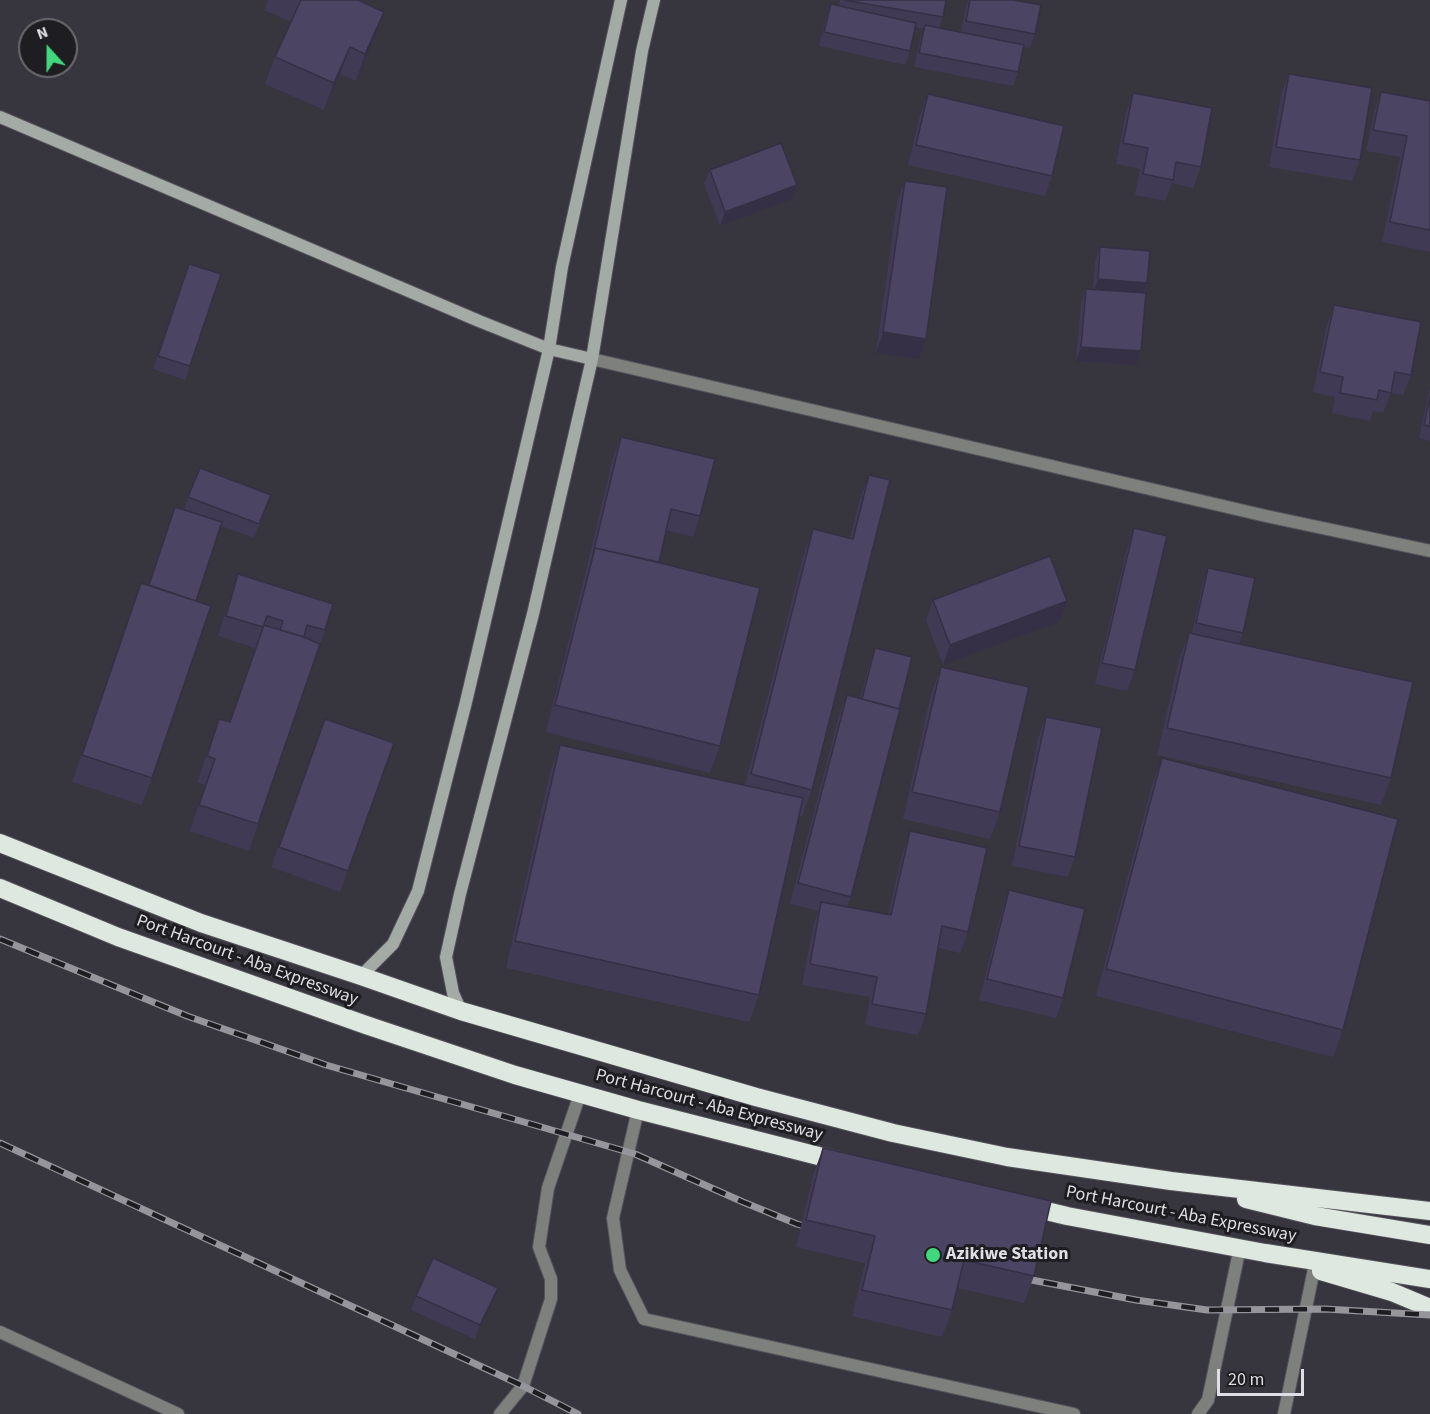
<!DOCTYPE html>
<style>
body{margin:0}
#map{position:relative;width:1430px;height:1414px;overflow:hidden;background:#37353d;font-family:"Source Sans 3",sans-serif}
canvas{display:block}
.north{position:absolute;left:18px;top:18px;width:60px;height:60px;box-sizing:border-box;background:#1e1d21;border:2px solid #6b6a6f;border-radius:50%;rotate:339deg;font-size:16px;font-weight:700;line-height:24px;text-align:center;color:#dfdee4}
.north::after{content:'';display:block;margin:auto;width:21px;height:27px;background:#41d77c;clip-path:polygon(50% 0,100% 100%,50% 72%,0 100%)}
.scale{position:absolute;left:1217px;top:1369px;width:87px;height:27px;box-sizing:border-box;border:3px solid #dfdee4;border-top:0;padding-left:8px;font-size:18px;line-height:21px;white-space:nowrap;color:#dfdee4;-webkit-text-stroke:4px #1e1d21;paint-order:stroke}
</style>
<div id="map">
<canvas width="1430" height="1414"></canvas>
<div class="north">N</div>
<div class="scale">20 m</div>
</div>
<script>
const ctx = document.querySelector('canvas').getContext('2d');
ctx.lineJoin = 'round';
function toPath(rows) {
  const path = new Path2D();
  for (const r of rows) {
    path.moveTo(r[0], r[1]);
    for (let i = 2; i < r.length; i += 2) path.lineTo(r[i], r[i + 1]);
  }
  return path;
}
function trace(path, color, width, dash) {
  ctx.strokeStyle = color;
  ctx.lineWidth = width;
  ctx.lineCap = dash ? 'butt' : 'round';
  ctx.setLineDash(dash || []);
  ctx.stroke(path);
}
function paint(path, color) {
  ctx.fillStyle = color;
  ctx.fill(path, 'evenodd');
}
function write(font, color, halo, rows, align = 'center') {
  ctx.font = font + ' "Source Sans 3",sans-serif';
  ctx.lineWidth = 6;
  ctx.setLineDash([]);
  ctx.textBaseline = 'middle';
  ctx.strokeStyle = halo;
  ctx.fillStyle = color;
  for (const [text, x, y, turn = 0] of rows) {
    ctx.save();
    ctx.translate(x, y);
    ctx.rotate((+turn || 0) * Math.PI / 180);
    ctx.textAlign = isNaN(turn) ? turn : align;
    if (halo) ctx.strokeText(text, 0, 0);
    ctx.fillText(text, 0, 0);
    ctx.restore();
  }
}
const lane = toPath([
 [638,1110,613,1218,620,1270,644,1319,1074,1414],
 [0,1332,178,1414],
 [500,1414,523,1386,551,1299,551,1279,539,1247,548,1188,580,1094],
 [1198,1414,1208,1400,1240,1247],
 [1284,1414,1314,1269]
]);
const street = toPath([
 [592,359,1266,516,1430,551]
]);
const secondary = toPath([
 [0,117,479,321,549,349,592,359],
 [361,976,393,944,418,891,466,702,549,349,562,267,621,0],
 [461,1011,453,993,446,957,460,894,533,614,592,359,642,51,654,0]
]);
const highway = toPath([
 [0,843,201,923,361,976,461,1011,756,1097,893,1133,1007,1157,1171,1181,1430,1211],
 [0,888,118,937,366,1025,515,1075,638,1110,842,1162],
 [1246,1199,1315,1216,1430,1235],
 [1026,1206,1067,1216,1265,1253,1430,1279],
 [1321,1271,1392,1292,1430,1308]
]);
trace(lane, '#55535b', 14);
trace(street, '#55535b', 14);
trace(secondary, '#55535b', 14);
trace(highway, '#55535b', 20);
trace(lane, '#7d807d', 12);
trace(street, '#7d807d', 12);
trace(secondary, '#a4aaa5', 12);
trace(highway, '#dee8e0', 18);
const rail = toPath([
 [0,939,187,1016,326,1065,635,1154,743,1202,797,1224,818,1230],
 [0,1143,523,1386,578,1414],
 [1016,1277,1136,1300,1207,1310,1325,1309,1430,1315]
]);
trace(rail, '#96959c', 7);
trace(rail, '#1e1d21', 4.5, [14]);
paint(toPath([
 [268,0,360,0,359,1,374,39,356,81,340,74,324,110,265,84,275,57,291,22,264,10],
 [840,0,946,0,943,17,939,28,961,32,966,6,968,0,1013,0,1035,34,1030,48,1023,47,1018,72,1013,86,914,67,920,39,924,29,915,27,910,51,905,65,819,46,826,18,831,4,839,6],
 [1289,74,1360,160,1352,181,1269,167,1281,95],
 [1381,92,1430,101,1430,252,1382,242,1400,157,1366,151,1374,112],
 [1133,93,1201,167,1193,188,1172,183,1165,201,1135,195,1140,169,1116,164,1126,113],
 [928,94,1052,176,1045,196,908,165,920,115],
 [710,170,797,185,792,199,720,226,704,184],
 [905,181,926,339,919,359,876,353,897,202],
 [1100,247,1147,283,1144,293,1141,351,1136,365,1076,361,1081,303,1086,289,1093,289,1095,261],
 [184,277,190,366,185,380,153,369],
 [1334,305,1411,375,1403,395,1391,393,1383,413,1373,411,1370,421,1332,413,1335,397,1313,392,1327,325],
 [1430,387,1430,441,1419,438],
 [621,437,700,516,693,537,666,530,659,562,720,746,710,773,546,732,585,575,613,457],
 [200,468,271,495,254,538,221,526,196,601,152,778,142,805,72,782,141,583,148,585,175,507,184,509],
 [869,475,812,790,802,816,799,816,759,995,749,1022,506,968,550,772,560,745,745,785,803,556,813,529,850,538,859,502],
 [1134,528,1135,670,1127,691,1095,684,1127,549],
 [1208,568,1243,633,1239,644,1391,778,1381,805,1157,755,1179,659,1189,633,1192,633,1203,582],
 [238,574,325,630,249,851,190,831,205,785,197,782,219,719,230,722,255,648,218,636],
 [933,600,1059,622,943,665,926,620],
 [875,648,851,897,847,907,888,914,903,852,910,831,968,932,960,953,938,948,926,1014,918,1035,865,1025,870,997,802,985,814,923,818,911,790,904,839,716,847,695,860,699,870,662],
 [941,667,1000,812,990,839,903,819,931,694],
 [1046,717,1075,857,1068,877,1012,866,1038,738],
 [325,719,394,743,340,892,271,867],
 [1162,758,1343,1030,1333,1057,1096,996,1152,785],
 [1009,890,1063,998,1056,1018,979,1000,1002,911],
 [823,1148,1034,1276,1024,1303,957,1288,952,1310,942,1337,852,1316,865,1263,796,1247,813,1175],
 [416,1296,492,1302,475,1339,411,1310]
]), '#413a55');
paint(toPath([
 [384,12,374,39,356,81,365,54],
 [350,47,340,74,324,110,334,83],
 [797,185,792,199,720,226,725,212],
 [1098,279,1147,283,1142,297,1093,293],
 [883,332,926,339,919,359,876,353],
 [1081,347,1141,351,1136,365,1076,361],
 [1067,601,1059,622,943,665,950,645],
 [498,1288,492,1302,475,1339,480,1325]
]), '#353045');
const building = toPath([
 [301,0,358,0,384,12,365,54,350,47,334,83,275,57,301,0],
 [844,0,946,0,943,17,844,0],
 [970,0,1013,0,1041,5,1035,34,966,21,970,0],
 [831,4,916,23,910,51,824,32,831,4],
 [925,25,1024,45,1018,72,919,53,925,25],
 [1289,74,1372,88,1360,160,1276,147,1289,74],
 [1381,92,1430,101,1430,230,1390,222,1407,136,1373,130,1381,92],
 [1133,93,1212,108,1201,167,1176,162,1173,180,1143,174,1148,148,1123,143,1133,93],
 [928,94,1064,126,1052,176,916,145,928,94],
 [781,143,797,185,725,212,710,170,781,143],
 [905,181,947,187,926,339,883,332,905,181],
 [1100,247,1150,251,1147,283,1098,279,1100,247],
 [189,264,221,274,190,366,158,356,189,264],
 [1086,289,1146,293,1141,351,1081,347,1086,289],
 [1334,305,1421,322,1411,375,1395,372,1391,393,1379,390,1377,400,1340,393,1343,377,1320,372,1334,305],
 [1430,397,1430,426,1424,425,1430,397],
 [621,437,715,459,700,516,671,509,659,562,595,548,593,554,621,437],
 [200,468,271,495,259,524,188,497,200,468],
 [869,475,890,480,812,790,751,774,813,529,853,539,869,475],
 [175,507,222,522,196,601,149,585,175,507],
 [1134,528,1167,536,1135,670,1102,663,1134,528],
 [595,548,660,563,760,588,720,746,555,705,595,548],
 [1050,556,1067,601,950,645,933,600,1050,556],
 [1208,568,1255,578,1243,633,1196,623,1208,568],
 [238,574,333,604,325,630,307,625,304,637,280,630,283,621,267,616,263,627,226,616,238,574],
 [141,583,211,606,152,778,82,755,141,583],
 [264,625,304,637,320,644,258,824,199,805,215,759,207,756,219,719,230,722,264,625],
 [1189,633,1413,682,1391,778,1167,728,1189,633],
 [875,648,912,657,899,709,862,699,875,648],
 [941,667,1029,687,1000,812,912,792,941,667],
 [847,695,900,709,851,897,798,883,847,695],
 [1046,717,1102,728,1075,857,1019,846,1046,717],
 [325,719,394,743,348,871,279,847,325,719],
 [560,745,803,798,759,995,515,941,560,745],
 [1162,758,1398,819,1343,1030,1106,969,1162,758],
 [910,831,987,848,968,932,942,926,926,1014,872,1004,877,977,810,964,821,902,891,915,910,831],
 [1009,890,1085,909,1063,998,987,979,1009,890],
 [823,1148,1051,1201,1034,1276,964,1260,952,1310,862,1290,875,1236,806,1220,823,1148],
 [433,1258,498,1288,480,1325,416,1296,433,1258]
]);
paint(building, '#4c4463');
trace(building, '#353045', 1.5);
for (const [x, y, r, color] of [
 [933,1255,8,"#41d77c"]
]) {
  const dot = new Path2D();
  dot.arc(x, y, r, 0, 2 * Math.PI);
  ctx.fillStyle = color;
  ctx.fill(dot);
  trace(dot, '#1e1d21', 2);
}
write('18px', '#dfdee4', '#1e1d21', [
 ["Port Harcourt - Aba Expressway",247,961,20],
 ["Port Harcourt - Aba Expressway",709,1106,15],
 ["Port Harcourt - Aba Expressway",1181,1215,11]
]);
write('bold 18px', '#dfdee4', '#1e1d21', [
 ["Azikiwe Station",946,1255]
], 'left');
</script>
